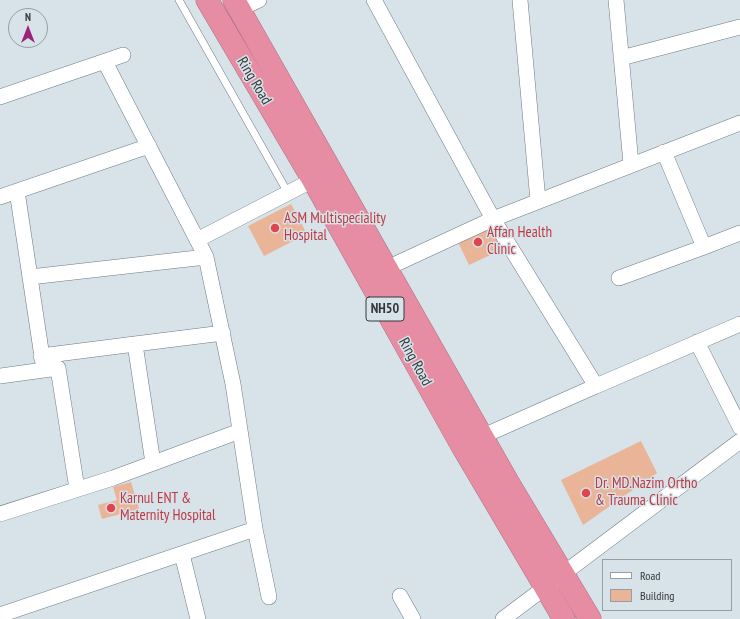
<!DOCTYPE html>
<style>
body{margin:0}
#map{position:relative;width:740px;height:619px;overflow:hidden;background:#d7e2e9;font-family:"PT Sans Narrow",sans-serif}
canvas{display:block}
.legend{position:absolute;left:602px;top:559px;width:130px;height:52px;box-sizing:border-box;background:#d7e2e9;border:1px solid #969ea4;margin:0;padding:5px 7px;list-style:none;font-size:12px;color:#35393c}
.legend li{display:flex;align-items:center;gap:8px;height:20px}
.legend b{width:20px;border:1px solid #969ea4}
.north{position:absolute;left:8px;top:8px;width:40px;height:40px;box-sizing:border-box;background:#d7e2e9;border:1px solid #969ea4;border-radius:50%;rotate:0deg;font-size:11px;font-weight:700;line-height:16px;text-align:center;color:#35393c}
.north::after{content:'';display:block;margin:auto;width:14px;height:18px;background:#9d237a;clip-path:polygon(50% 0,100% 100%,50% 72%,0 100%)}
</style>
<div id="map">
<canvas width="740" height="619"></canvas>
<ul class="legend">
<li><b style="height:5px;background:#fff"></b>Road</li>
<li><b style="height:11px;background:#e9b497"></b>Building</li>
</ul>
<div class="north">N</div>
</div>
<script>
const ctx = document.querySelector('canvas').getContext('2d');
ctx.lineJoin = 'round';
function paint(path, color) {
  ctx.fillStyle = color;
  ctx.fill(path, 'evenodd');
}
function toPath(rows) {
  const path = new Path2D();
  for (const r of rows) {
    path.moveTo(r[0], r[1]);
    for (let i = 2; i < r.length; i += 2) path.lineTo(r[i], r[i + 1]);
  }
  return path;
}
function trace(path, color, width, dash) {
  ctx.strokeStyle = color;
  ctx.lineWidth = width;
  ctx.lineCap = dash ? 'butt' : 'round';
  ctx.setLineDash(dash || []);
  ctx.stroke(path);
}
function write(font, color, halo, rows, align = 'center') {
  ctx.font = font + ' "PT Sans Narrow",sans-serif';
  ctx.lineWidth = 3;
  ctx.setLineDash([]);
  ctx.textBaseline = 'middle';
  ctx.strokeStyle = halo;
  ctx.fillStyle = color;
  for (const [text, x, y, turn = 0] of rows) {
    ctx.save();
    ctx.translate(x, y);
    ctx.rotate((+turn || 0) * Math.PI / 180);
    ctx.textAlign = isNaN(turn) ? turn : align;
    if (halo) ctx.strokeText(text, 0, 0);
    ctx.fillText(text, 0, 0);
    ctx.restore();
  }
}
paint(toPath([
 [291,204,307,234,264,256,248,226],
 [493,223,505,248,469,265,457,240],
 [641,441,657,473,583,525,561,480],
 [131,482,139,509,102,519,98,505,117,500,113,487]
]), '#e9b497');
const lane = toPath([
 [179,0,288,193]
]);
const street = toPath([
 [374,0,493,219,596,386,483,436],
 [520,0,538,201],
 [616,0,631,164],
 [240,9,259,0],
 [621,58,740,27],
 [105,62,206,257,233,384,255,529],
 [0,97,123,55],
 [664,152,704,247,740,233],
 [17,191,44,370],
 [0,197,149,146],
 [197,240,313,180],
 [387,268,493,219,740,123],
 [30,277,206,257],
 [619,278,704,247],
 [697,342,740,427],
 [41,356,135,344],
 [0,376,58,368,77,489],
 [596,386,740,324],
 [153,463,135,344,223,333],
 [0,514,113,478,240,431],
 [182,554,198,619],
 [400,596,413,619],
 [0,615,255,529,269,597],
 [503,619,740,441]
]);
const highway = toPath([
 [207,0,313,180,462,446,564,619],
 [234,0,509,484,590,619]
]);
trace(lane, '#717a81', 8);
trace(street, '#717a81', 16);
trace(highway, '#a9707f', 23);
trace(lane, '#fff', 7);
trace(street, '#fff', 15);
trace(highway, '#e78da3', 22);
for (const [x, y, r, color] of [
 [275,228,5,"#e0444e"],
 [478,242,5,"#e0444e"],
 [586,493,5,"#e0444e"],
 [111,508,5,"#e0444e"]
]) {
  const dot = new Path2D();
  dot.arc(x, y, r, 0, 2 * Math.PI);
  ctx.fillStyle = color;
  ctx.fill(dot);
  trace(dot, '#d7e2e9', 1.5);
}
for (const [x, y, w] of [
 [385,309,38]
]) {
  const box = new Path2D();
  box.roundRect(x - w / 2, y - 12, w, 24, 3);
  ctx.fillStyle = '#d7e2e9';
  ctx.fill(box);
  trace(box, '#35393c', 1);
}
write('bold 14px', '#35393c', null, [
 ["NH50",385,309]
]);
write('15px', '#35393c', '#d7e2e9', [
 ["Ring Road",254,81,59],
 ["Ring Road",415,362,61]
]);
write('15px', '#be3a42', '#d7e2e9', [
 ["ASM Multispeciality",284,219],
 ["Hospital",284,236],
 ["Affan Health",487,233],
 ["Clinic",487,250],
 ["Dr. MD.Nazim Ortho",595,484],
 ["& Trauma Clinic",595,501],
 ["Karnul ENT &",120,499],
 ["Maternity Hospital",120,516]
], 'left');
</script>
